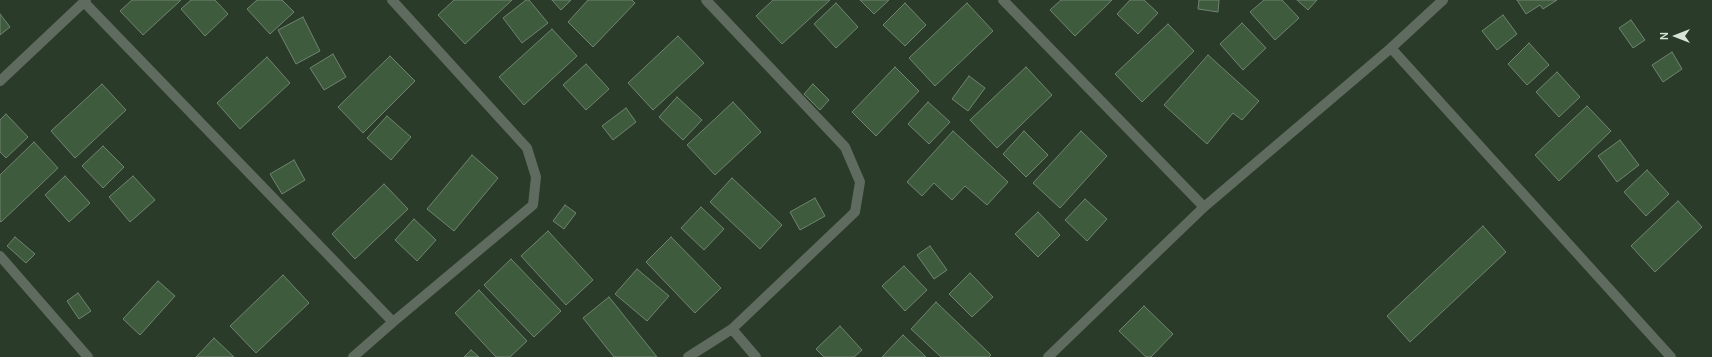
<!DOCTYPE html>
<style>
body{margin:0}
#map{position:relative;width:1712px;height:357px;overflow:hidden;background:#2a3b29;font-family:Manrope,sans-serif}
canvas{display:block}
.north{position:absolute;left:1656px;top:16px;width:40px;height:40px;-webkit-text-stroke:3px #2a3b29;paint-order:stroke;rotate:270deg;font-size:11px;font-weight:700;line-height:16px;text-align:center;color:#d9e4d8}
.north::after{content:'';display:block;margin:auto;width:14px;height:18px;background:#d9e4d8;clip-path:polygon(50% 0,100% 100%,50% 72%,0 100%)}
</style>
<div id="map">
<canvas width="1712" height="357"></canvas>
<div class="north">N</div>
</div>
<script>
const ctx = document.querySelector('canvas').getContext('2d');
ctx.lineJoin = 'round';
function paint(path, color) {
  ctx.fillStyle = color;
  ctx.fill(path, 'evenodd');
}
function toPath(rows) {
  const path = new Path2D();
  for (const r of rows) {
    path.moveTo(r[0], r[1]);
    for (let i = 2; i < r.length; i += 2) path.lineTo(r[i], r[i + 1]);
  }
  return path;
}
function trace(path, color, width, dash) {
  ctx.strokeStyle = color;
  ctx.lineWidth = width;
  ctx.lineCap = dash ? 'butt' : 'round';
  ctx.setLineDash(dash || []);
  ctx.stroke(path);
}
const building = toPath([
 [132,0,181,0,143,35,120,11,132,0],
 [191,0,215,0,228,14,205,36,181,9,191,0],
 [257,0,282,0,294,12,270,34,247,9,257,0],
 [454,0,512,0,465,44,438,15,454,0],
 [526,0,529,0,548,23,522,43,503,18,526,0],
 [552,0,571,0,561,10,552,0],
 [588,0,632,0,635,3,593,47,568,22,588,0],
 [773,0,830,0,782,44,756,16,773,0],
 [860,0,889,0,874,14,860,0],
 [1061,0,1112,0,1075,36,1050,10,1061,0],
 [1130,0,1144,0,1158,13,1138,34,1117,14,1130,0],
 [1199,0,1219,0,1218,12,1198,9,1199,0],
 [1264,0,1282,0,1299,18,1275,40,1250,12,1264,0],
 [1297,0,1317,0,1308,10,1297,0],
 [1517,0,1557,0,1543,9,1540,5,1526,14,1517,0],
 [836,3,858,27,836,48,814,24,836,3],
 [905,3,926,25,905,46,883,25,905,3],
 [967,3,993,31,935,86,909,58,967,3],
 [0,14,10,27,0,35,0,14],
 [1503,15,1517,34,1497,50,1482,31,1503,15],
 [303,17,320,51,296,64,278,30,303,17],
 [1631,20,1645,40,1633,48,1619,28,1631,20],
 [1242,23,1266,48,1243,70,1220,44,1242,23],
 [1168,24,1194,51,1142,102,1115,74,1168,24],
 [552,29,577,56,524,105,499,77,552,29],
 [678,36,704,63,653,110,628,83,678,36],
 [1529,43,1549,65,1527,85,1508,64,1529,43],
 [1672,52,1682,69,1663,82,1652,65,1672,52],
 [333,54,346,77,324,90,310,68,333,54],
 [1208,55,1259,101,1242,120,1233,113,1207,144,1164,105,1208,55],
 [390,56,415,81,363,133,338,107,390,56],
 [267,57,290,83,240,129,217,103,267,57],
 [586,64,609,89,586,110,563,85,586,64],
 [895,67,919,91,876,136,852,112,895,67],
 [1026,67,1052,95,997,148,970,120,1026,67],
 [1557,72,1580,97,1559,117,1536,92,1557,72],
 [969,76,985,88,968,111,952,99,969,76],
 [102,84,126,110,75,158,51,131,102,84],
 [813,84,829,100,820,110,804,94,813,84],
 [677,97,702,120,683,140,659,117,677,97],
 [733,102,761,132,715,175,687,145,733,102],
 [928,102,950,122,929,144,908,124,928,102],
 [1587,106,1611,131,1559,181,1535,155,1587,106],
 [626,108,636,122,613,140,602,126,626,108],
 [6,114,28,137,6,158,0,152,0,120,6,114],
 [387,116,411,137,391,160,367,138,387,116],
 [953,131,1008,182,987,205,965,186,952,200,934,183,922,196,907,182,953,131],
 [1024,131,1048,155,1026,177,1003,154,1024,131],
 [1081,131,1107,156,1060,208,1033,183,1081,131],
 [1620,140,1639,165,1617,182,1598,156,1620,140],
 [34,142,58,168,1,222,0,221,0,175,34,142],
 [103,146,124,167,103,188,82,166,103,146],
 [472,155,498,178,454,231,427,209,472,155],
 [294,160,305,180,282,194,270,174,294,160],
 [1647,170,1669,194,1646,216,1624,192,1647,170],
 [65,176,90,203,69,222,45,195,65,176],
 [133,176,155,200,130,222,109,197,133,176],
 [732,178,782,225,760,249,710,202,732,178],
 [384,184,408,209,355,259,332,234,384,184],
 [815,198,825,216,800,230,790,212,815,198],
 [1085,199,1107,219,1087,241,1065,220,1085,199],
 [1678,201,1702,227,1655,272,1631,246,1678,201],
 [565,205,576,213,564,229,553,221,565,205],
 [701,207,724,229,704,250,681,228,701,207],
 [1038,212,1060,235,1038,257,1015,234,1038,212],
 [414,219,436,240,417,261,395,240,414,219],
 [1483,226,1506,252,1410,342,1387,316,1483,226],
 [548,231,593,280,566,305,521,256,548,231],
 [15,237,35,254,26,263,7,246,15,237],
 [671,237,721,288,695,313,646,262,671,237],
 [930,246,947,270,934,279,917,255,930,246],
 [511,259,561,311,534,337,484,285,511,259],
 [904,266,927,290,905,311,882,286,904,266],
 [637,269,669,296,647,321,615,294,637,269],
 [970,273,993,297,972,317,949,294,970,273],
 [283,275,309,303,256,353,230,326,283,275],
 [158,281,175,296,140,335,123,319,158,281],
 [479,290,527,341,510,357,496,357,455,313,479,290],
 [78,293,91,311,79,319,67,301,78,293],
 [609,297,657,357,614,357,583,318,609,297],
 [936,302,991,355,989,357,941,357,911,329,936,302],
 [1144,306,1173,334,1151,357,1146,357,1119,331,1144,306],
 [840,326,862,350,854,357,824,357,816,349,840,326],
 [903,335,926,357,882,357,903,335],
 [214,338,234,357,196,357,214,338],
 [471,350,479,357,464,357,471,350]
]);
paint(building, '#3f5b3e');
trace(building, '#70846f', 1);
trace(toPath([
 [1003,0,1204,207],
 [84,2,393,322],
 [1391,48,1671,357],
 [0,81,86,0],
 [0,256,88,357],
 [732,329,756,357],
 [353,357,393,322,533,205,536,177,527,148,392,0],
 [688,357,732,329,855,212,860,182,845,147,706,0],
 [1048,357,1204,207,1391,48,1443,0]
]), '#5f6b5e', 10);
</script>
